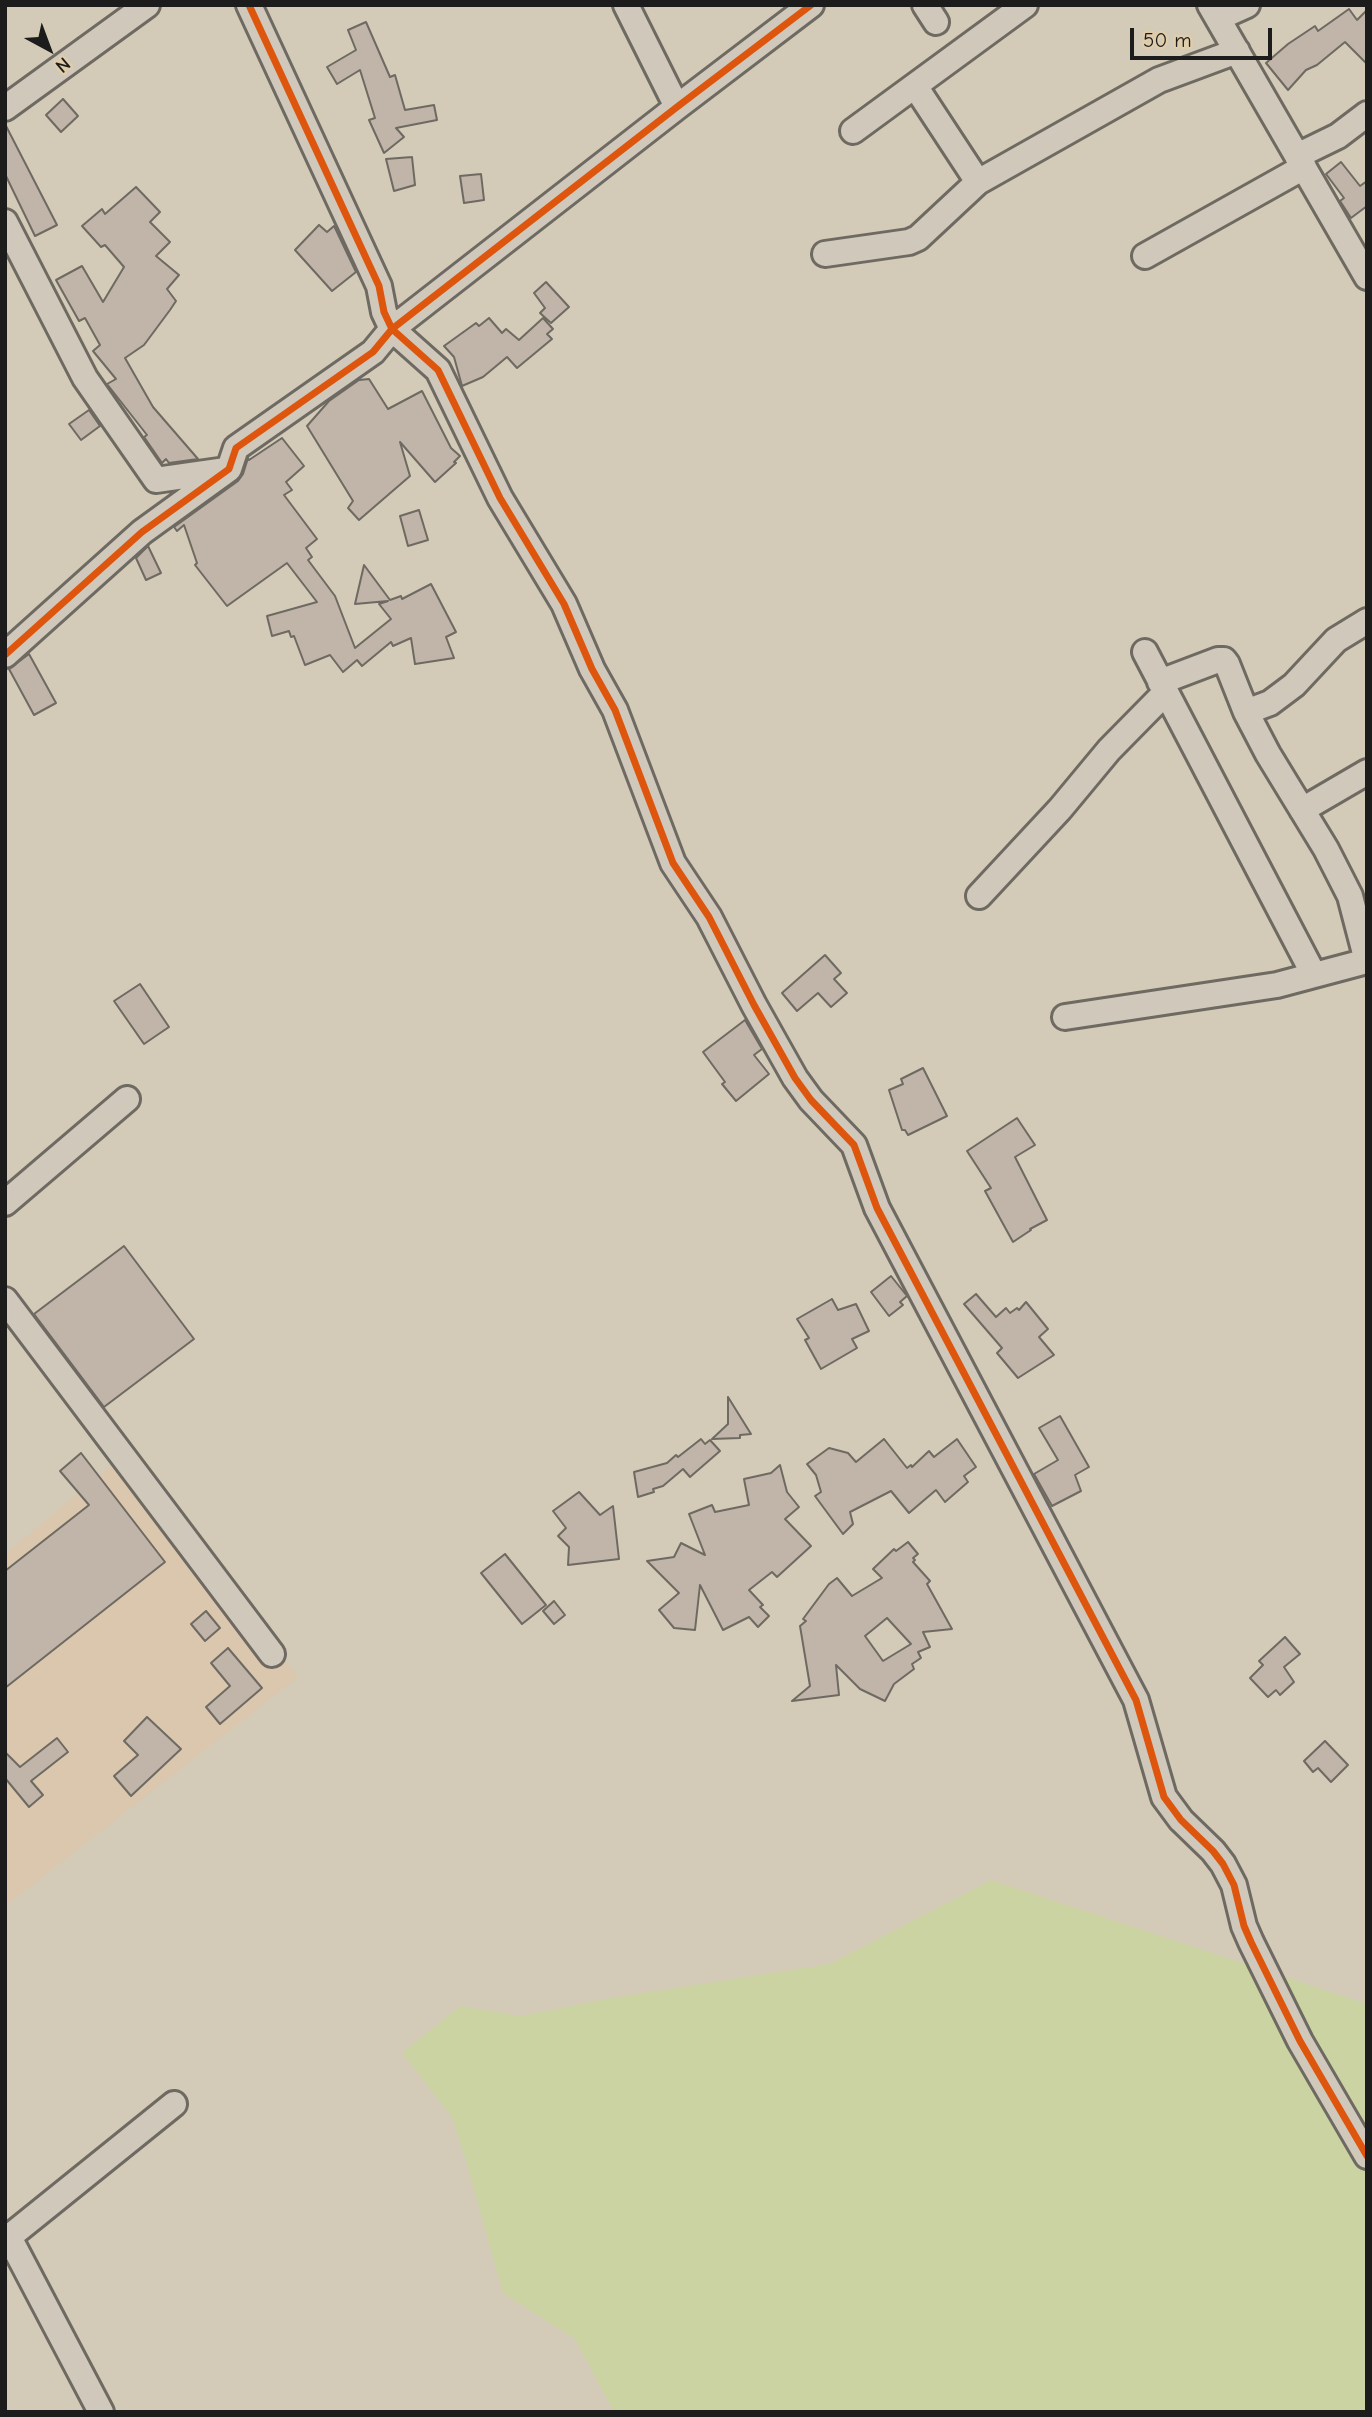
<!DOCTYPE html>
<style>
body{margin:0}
#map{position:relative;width:1372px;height:2417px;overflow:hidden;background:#d3cab7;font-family:"Comic Neue",sans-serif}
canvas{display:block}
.frame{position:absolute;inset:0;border:7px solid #1c1c1c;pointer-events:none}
.north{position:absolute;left:14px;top:14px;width:70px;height:70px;-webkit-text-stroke:5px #dfcdab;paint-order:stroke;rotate:139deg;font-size:19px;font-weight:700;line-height:28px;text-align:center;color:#1c1c1c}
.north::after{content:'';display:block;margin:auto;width:24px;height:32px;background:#1c1c1c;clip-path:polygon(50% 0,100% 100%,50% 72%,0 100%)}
.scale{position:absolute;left:1130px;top:28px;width:142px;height:32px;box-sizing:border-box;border:4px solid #1c1c1c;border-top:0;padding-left:9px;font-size:21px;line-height:24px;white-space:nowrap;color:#1c1c1c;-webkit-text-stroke:5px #dfcdab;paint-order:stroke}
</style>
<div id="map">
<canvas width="1372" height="2417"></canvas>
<div class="frame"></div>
<div class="north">N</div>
<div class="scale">50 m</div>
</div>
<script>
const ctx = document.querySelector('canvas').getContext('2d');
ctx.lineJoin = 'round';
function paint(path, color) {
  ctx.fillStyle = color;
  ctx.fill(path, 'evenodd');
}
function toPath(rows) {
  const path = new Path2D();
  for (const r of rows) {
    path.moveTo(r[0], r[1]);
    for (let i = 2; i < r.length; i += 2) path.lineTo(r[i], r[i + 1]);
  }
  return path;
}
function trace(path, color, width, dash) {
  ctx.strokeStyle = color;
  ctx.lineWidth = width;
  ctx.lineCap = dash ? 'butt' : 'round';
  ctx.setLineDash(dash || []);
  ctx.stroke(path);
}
paint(toPath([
 [125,1455,298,1677,5,1906,5,1554]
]), '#dbc7ae');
paint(toPath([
 [991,1880,1367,2004,1367,2412,614,2412,575,2339,503,2293,467,2164,452,2117,402,2053,460,2006,521,2016,605,1999,830,1964]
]), '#cbd3a2');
const building = toPath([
 [1349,9,1357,20,1367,10,1367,64,1345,42,1317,65,1306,70,1288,90,1266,63,1288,44,1315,26,1318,31,1349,9],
 [366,22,390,77,395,75,405,110,434,105,437,120,396,128,404,137,384,153,369,120,375,118,360,70,337,84,327,67,356,50,348,30,366,22],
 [63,99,78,116,61,132,46,115,63,99],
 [5,124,57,225,35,236,5,174,5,124],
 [412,157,415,185,394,191,386,159,412,157],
 [1341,162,1360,186,1367,181,1367,206,1351,218,1340,201,1344,198,1326,174,1341,162],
 [481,174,484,200,464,203,460,176,481,174],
 [136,187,160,212,150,222,170,242,156,256,179,275,167,289,176,301,170,310,144,345,125,358,153,407,198,459,169,463,166,459,162,463,144,437,147,435,107,384,116,379,93,351,100,345,85,318,79,321,56,280,82,266,103,302,124,267,105,245,101,247,82,226,102,209,105,214,136,187],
 [319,225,327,232,334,226,336,230,356,272,332,291,295,250,319,225],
 [546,282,569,307,551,323,540,313,545,308,534,293,546,282],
 [489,318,502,333,506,329,519,340,543,318,553,329,547,334,552,339,517,368,507,357,483,377,462,386,454,357,444,346,476,323,479,326,489,318],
 [369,379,388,409,422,391,451,448,460,456,454,462,456,463,435,482,400,442,410,476,359,520,348,508,353,501,307,426,329,401,359,380,369,379],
 [89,410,100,426,81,440,69,424,89,410],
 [282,438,304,466,286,482,292,490,284,495,317,539,306,548,312,557,308,560,335,596,355,648,391,619,379,604,388,601,355,604,364,565,390,600,401,596,402,599,431,584,456,632,446,637,454,658,415,664,411,638,393,646,391,642,362,666,357,660,343,672,330,655,305,665,294,636,291,637,289,631,272,636,267,616,317,602,287,563,227,606,195,565,197,563,184,525,177,531,174,527,238,481,243,474,248,458,249,460,282,438],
 [419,510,428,540,408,546,400,516,419,510],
 [148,546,161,573,146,580,136,558,148,546],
 [29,654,56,703,34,715,9,669,29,654],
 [825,955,841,973,834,979,847,993,831,1007,818,993,797,1011,782,993,825,955],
 [140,984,169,1027,144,1044,114,1001,140,984],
 [745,1020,762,1049,754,1055,769,1074,736,1101,722,1084,725,1082,703,1052,745,1020],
 [923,1068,947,1116,908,1135,905,1130,902,1130,889,1090,903,1084,901,1079,923,1068],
 [1017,1118,1035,1145,1015,1157,1047,1220,1030,1229,1031,1230,1013,1242,985,1191,991,1188,967,1151,1017,1118],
 [124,1246,194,1339,104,1407,34,1314,124,1246],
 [891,1276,907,1296,900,1302,903,1305,889,1316,871,1292,891,1276],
 [976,1294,996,1317,1006,1308,1010,1313,1017,1308,1019,1310,1026,1302,1048,1329,1039,1337,1054,1355,1018,1378,997,1353,1002,1348,964,1304,976,1294],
 [832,1299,838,1310,856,1304,869,1331,852,1339,857,1348,821,1369,805,1340,809,1338,797,1319,832,1299],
 [728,1397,751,1434,740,1435,740,1438,712,1439,728,1424,728,1397],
 [1060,1416,1089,1467,1075,1475,1081,1491,1052,1506,1034,1474,1058,1460,1039,1428,1060,1416],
 [701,1439,705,1444,710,1440,720,1451,690,1477,683,1469,663,1486,653,1489,654,1492,638,1497,634,1472,667,1463,676,1455,678,1457,701,1439],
 [884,1439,907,1468,911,1465,912,1467,929,1451,934,1457,957,1439,976,1467,964,1476,968,1482,945,1502,936,1490,909,1513,891,1491,850,1512,853,1524,843,1534,815,1496,821,1492,816,1475,807,1464,829,1448,848,1453,856,1462,884,1439],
 [81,1453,165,1562,5,1688,5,1571,89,1505,60,1471,81,1453],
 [780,1465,787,1492,799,1507,785,1519,811,1546,777,1577,772,1572,749,1590,763,1605,760,1607,769,1616,758,1627,749,1617,723,1630,700,1585,695,1630,674,1628,659,1610,679,1593,647,1561,674,1557,681,1543,705,1555,689,1514,712,1505,715,1512,749,1505,744,1479,771,1473,780,1465],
 [579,1492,600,1515,613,1506,619,1559,568,1565,569,1547,558,1536,566,1528,553,1511,579,1492],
 [908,1542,918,1554,913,1558,915,1560,913,1562,930,1581,927,1584,952,1629,923,1632,930,1647,918,1652,921,1658,912,1664,914,1669,894,1684,885,1701,860,1689,836,1665,839,1695,792,1701,810,1686,800,1626,806,1621,803,1619,829,1584,837,1578,852,1596,882,1578,873,1569,894,1549,896,1551,908,1542],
 [887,1618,911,1644,883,1661,865,1636,887,1618],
 [505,1554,546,1605,522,1624,481,1573,505,1554],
 [554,1601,565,1615,554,1624,543,1611,554,1601],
 [206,1611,220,1628,205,1641,191,1624,206,1611],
 [1285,1637,1300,1654,1284,1667,1294,1682,1280,1695,1276,1690,1268,1697,1250,1678,1263,1665,1259,1661,1285,1637],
 [228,1648,262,1688,220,1724,206,1707,230,1686,211,1663,228,1648],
 [147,1717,181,1749,131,1796,114,1776,138,1755,124,1741,147,1717],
 [57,1738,68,1752,31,1781,43,1795,29,1807,5,1778,5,1752,20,1767,57,1738],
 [1325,1741,1348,1765,1331,1782,1318,1768,1313,1772,1304,1761,1325,1741]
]);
paint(building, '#c1b4a8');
trace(building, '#6e6a62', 2);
const minor = toPath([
 [249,5,379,286,384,312,392,329,438,370,500,498,564,604,592,669,615,710,673,863,709,917,754,1005,795,1078,811,1100,854,1145,877,1208,1136,1700,1164,1797,1181,1820,1213,1851,1223,1864,1234,1885,1244,1926,1251,1942,1300,2041,1367,2156],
 [626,5,677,107],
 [925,5,936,22],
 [1210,5,1367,277],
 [1218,18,1247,5],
 [915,86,978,182],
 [5,108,147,5],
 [853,131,1025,5],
 [1297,156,1338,136,1367,114],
 [5,222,85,378,156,480,226,470],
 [825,254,909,242,918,238,978,182,1159,80,1237,51],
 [1145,256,1304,167],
 [1145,652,1314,975],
 [5,655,142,532,229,469,236,448,373,352,392,329,677,107,811,5],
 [1160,682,1218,660,1224,660,1227,664,1246,712,1268,754,1326,849,1350,896,1367,961],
 [1246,712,1270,703,1294,685,1336,640,1367,621],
 [1302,810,1367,772],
 [979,896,1060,809,1109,750,1166,692],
 [1065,1017,1277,985,1367,961],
 [5,1203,127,1099],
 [5,1300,272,1654],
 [9,2237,174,2104],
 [5,2240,9,2237,101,2412]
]);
trace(minor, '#6e6a62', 30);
trace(minor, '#cfc8bb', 24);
trace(toPath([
 [249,5,379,286,384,312,392,329,438,370,500,498,564,604,592,669,615,710,673,863,709,917,754,1005,795,1078,811,1100,854,1145,877,1208,1136,1700,1164,1797,1181,1820,1213,1851,1223,1864,1234,1885,1244,1926,1251,1942,1300,2041,1367,2156],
 [5,655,142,532,229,469,236,448,373,352,392,329,677,107,811,5]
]), '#de560d', 7);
</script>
